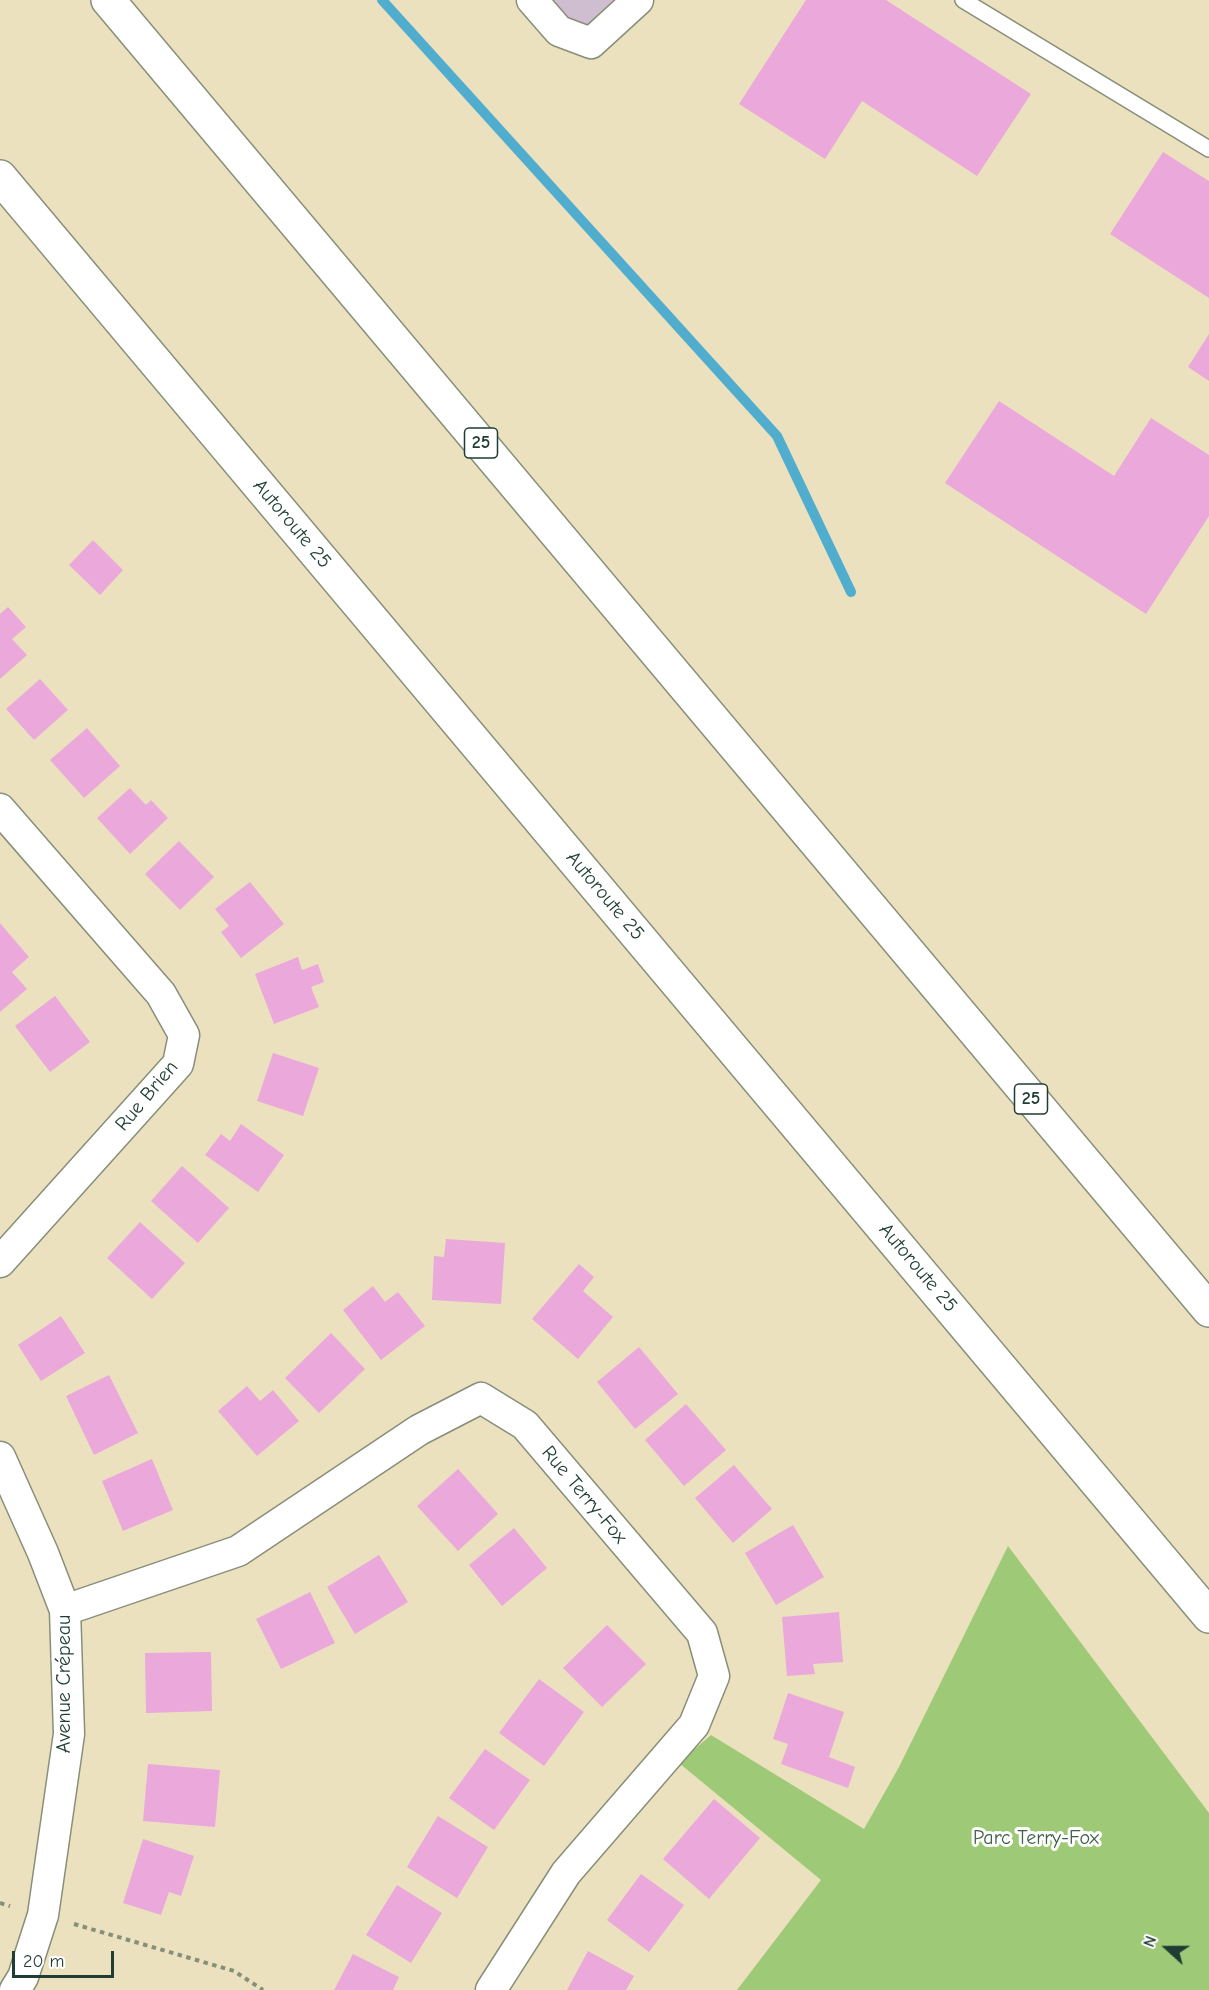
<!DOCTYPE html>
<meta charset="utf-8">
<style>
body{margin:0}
#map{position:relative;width:1209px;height:1990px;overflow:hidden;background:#ece1be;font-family:"Comic Neue",sans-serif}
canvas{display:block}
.north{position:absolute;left:1137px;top:1918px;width:60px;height:60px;-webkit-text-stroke:4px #fff;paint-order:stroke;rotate:291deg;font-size:16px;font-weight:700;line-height:24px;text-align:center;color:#1f3d34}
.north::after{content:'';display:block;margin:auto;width:21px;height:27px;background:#1f3d34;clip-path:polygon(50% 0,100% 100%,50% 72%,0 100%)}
.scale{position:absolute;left:12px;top:1951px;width:102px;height:27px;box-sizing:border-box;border:3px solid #1f3d34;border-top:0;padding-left:8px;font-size:18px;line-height:21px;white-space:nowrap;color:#1f3d34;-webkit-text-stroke:4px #fff;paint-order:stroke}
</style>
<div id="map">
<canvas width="1209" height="1990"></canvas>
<div class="north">N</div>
<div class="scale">20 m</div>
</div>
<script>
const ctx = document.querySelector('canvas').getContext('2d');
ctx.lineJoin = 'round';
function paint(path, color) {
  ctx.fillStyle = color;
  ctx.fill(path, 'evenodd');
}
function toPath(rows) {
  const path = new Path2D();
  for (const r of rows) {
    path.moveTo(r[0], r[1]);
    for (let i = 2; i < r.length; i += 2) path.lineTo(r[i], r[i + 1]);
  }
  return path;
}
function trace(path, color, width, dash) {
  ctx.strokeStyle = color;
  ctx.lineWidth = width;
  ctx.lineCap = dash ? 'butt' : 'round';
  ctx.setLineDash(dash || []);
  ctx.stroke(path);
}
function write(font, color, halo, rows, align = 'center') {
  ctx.font = font + ' "Comic Neue",sans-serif';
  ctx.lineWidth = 6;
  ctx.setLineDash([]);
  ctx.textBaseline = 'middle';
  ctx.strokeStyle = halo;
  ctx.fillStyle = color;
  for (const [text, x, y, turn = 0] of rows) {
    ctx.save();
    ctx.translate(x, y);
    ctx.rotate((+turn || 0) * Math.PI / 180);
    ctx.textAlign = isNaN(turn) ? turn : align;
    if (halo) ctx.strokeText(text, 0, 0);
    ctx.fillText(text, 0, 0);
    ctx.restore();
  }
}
paint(toPath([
 [548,0,635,0,591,43]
]), '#cfbdd0');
paint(toPath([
 [1008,1546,1209,1813,1209,1990,737,1990,821,1880,679,1763,711,1735,864,1829,899,1767]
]), '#9ec976');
trace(toPath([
 [382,0,777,436,851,592]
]), '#50adce', 10);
paint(toPath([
 [806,0,886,0,1031,94,977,176,862,101,825,159,739,104],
 [1163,152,1209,181,1209,298,1110,234],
 [1209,334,1209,381,1188,367],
 [999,401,1114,476,1151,418,1209,455,1209,516,1146,614,945,483],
 [93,540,123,570,100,595,69,565],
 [8,607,26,627,12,639,27,655,0,679,0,614],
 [40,679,68,710,34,740,6,709],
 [87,728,120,766,84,798,50,760],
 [130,788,146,805,151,800,168,818,130,854,97,818],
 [179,841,214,877,180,910,145,874],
 [250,882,284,924,241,958,221,932,229,926,215,909],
 [0,923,29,957,12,972,27,989,0,1012],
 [298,957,302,970,318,964,324,982,311,987,319,1007,274,1024,255,974],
 [55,996,90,1042,50,1072,15,1026],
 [273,1053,319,1068,303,1116,257,1101],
 [241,1124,284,1155,258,1192,205,1155,221,1134,230,1141],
 [182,1166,229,1208,198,1243,151,1201],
 [140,1222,185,1263,152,1299,107,1258],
 [446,1239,505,1243,501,1304,432,1300,434,1256,444,1257],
 [579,1264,594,1277,583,1291,613,1317,578,1359,532,1319],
 [373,1286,385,1302,398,1292,425,1326,381,1360,343,1310],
 [61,1316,85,1353,41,1381,18,1345],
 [331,1333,365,1369,319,1413,285,1378],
 [639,1347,678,1394,635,1429,597,1382],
 [109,1375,138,1433,94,1455,66,1396],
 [247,1386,260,1401,273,1390,299,1421,257,1456,218,1411],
 [686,1404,726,1450,684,1486,645,1440],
 [152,1459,173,1510,123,1531,102,1481],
 [734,1465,772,1509,733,1543,695,1498],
 [458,1469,498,1514,458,1551,417,1506],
 [793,1525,824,1577,776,1605,745,1553],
 [514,1528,547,1568,502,1606,469,1565],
 [379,1555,408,1602,355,1634,327,1587],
 [310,1592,335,1643,281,1669,256,1619],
 [839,1612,843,1662,813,1664,815,1674,787,1676,782,1617],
 [607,1625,646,1664,602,1707,563,1668],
 [211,1652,212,1711,146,1713,145,1653],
 [539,1679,584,1712,544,1766,499,1733],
 [788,1693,844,1712,829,1757,855,1767,848,1788,781,1764,788,1744,773,1739],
 [485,1749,530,1780,494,1830,449,1798],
 [148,1764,220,1770,215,1827,143,1821],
 [714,1799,760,1838,709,1899,663,1859],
 [438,1816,488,1847,457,1898,407,1867],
 [143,1839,194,1856,181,1896,169,1892,161,1915,123,1903],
 [641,1874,684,1905,649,1952,607,1920],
 [397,1885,442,1913,411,1963,366,1935],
 [588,1951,634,1976,626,1990,567,1990],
 [353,1954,399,1977,393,1990,334,1990]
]), '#eaa8db');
const lane = toPath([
 [963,0,1209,149]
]);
const street = toPath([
 [532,0,559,31,591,43,638,0],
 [0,809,161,994,184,1035,178,1064,0,1262],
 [0,1457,43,1553,65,1610,69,1734,43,1915,23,1977,15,1990],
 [65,1610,238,1551,419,1430,481,1398,525,1425,702,1633,714,1676,694,1725,566,1873,491,1990]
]);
const highway = toPath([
 [108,0,1209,1310],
 [0,177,1209,1616]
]);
trace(lane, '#868f79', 18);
trace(street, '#868f79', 33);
trace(highway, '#868f79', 36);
trace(toPath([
 [0,1903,10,1906],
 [74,1924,234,1971,263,1990]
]), '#868f79', 4, [4.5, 4.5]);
trace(lane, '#fff', 15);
trace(street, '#fff', 30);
trace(highway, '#fff', 33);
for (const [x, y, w] of [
 [481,443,33],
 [1031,1099,33]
]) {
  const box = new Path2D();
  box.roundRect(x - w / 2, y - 15, w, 30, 4.5);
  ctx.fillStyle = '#fff';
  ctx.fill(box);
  trace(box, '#1f3d34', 1.5);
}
write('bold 18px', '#1f3d34', null, [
 ["25",481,443],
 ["25",1031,1099]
]);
write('20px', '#1f3d34', '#fff', [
 ["Autoroute 25",292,524,50],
 ["Autoroute 25",605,896,50],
 ["Rue Brien",147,1096,-50],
 ["Autoroute 25",918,1268,50],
 ["Rue Terry-Fox",584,1495,50],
 ["Avenue Crépeau",64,1684,-90]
]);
write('20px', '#3f6044', '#fff', [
 ["Parc Terry-Fox",1036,1838]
]);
</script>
